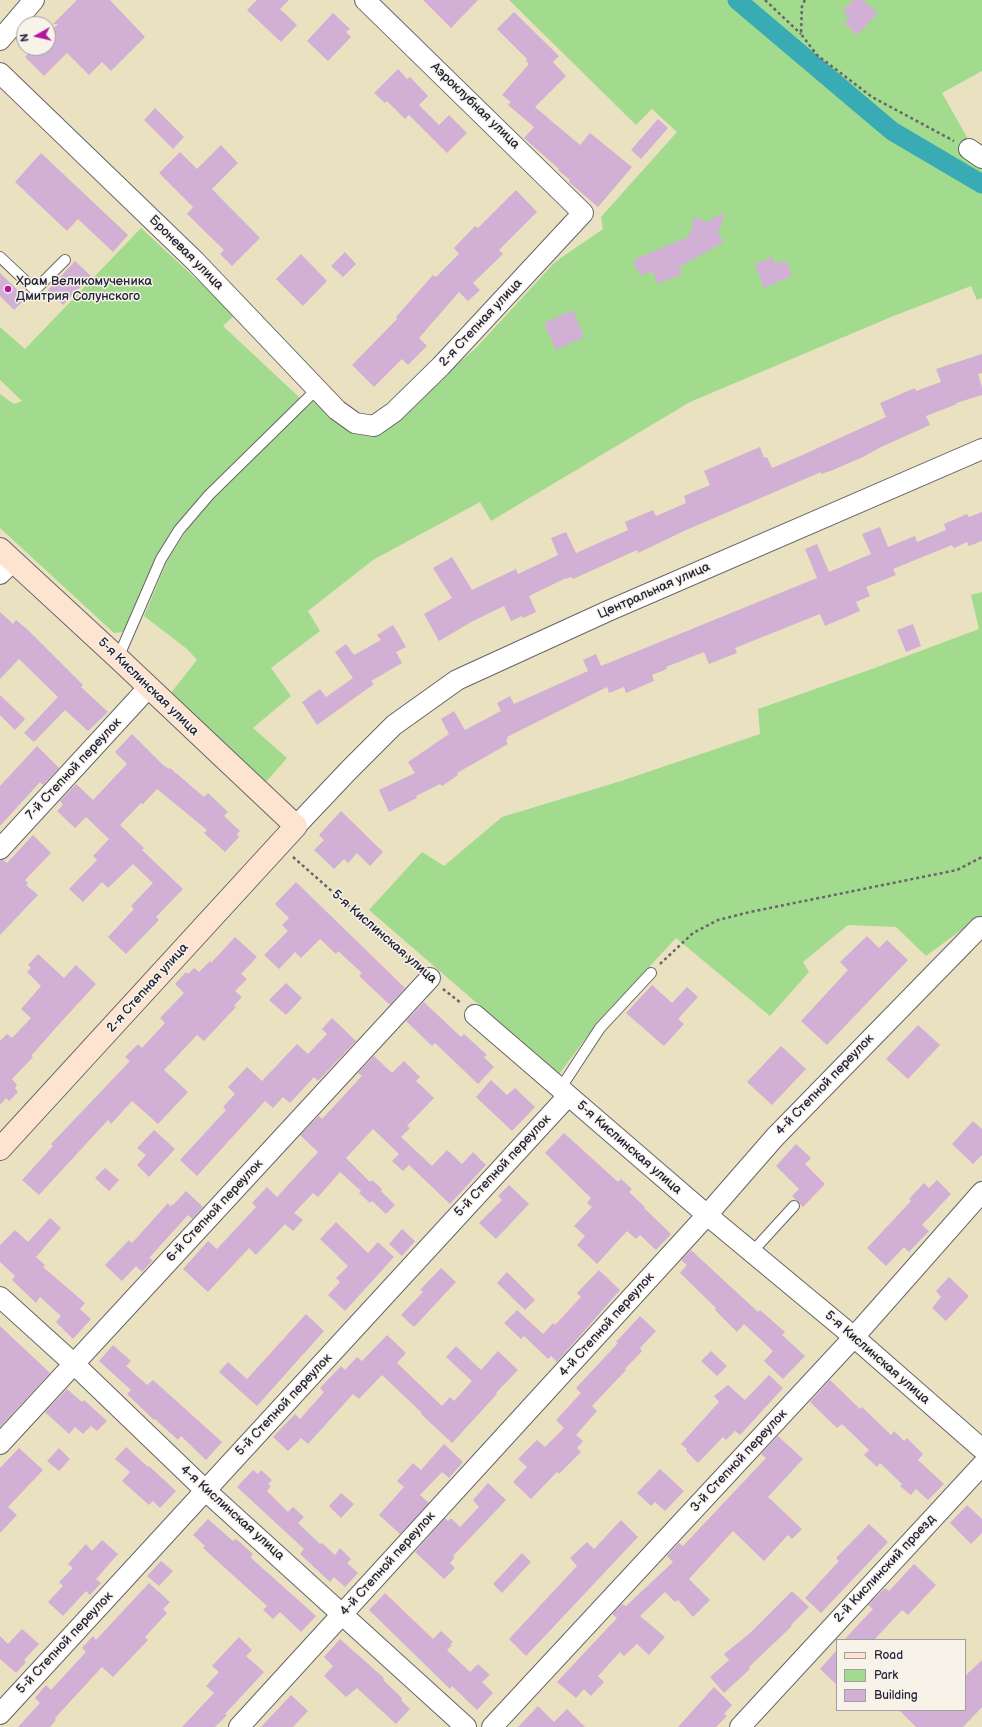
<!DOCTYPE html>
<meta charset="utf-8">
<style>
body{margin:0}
#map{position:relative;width:982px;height:1727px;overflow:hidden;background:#eae1c0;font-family:"Balsamiq Sans",sans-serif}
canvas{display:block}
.legend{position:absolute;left:836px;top:1639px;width:130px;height:72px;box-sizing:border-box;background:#f7f3e8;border:1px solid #a29fa3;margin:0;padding:5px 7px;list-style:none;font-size:12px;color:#22223b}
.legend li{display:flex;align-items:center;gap:8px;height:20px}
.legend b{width:20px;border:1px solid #a29fa3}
.north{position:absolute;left:16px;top:16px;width:40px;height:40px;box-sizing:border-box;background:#f7f3e8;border:1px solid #a29fa3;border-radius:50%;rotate:262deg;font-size:11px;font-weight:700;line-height:16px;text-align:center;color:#22223b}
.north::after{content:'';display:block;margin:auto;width:14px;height:18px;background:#b5179e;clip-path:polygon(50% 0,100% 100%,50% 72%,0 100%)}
</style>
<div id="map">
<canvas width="982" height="1727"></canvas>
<ul class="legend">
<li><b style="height:5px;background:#fde4d0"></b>Road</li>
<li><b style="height:11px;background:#a2db8e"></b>Park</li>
<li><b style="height:11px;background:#d2afd5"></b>Building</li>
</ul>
<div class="north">N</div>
</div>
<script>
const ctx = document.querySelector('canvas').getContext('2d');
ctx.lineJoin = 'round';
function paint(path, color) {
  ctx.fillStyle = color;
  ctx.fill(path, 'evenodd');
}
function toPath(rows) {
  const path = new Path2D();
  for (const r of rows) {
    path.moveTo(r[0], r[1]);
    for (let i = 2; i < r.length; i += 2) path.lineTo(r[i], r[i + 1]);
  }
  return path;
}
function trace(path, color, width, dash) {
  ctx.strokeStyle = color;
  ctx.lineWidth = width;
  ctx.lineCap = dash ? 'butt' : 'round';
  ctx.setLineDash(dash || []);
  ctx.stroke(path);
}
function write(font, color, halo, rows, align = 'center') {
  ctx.font = font + ' "Balsamiq Sans",sans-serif';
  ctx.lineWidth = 3;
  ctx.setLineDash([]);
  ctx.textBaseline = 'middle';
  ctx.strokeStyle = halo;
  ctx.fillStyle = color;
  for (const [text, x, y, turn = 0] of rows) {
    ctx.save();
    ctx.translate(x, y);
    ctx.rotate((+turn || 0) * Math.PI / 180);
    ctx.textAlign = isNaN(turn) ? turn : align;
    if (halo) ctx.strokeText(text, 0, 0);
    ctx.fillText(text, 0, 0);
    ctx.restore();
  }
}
paint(toPath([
 [509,0,982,0,982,71,942,93,968,139,982,144,982,298,977,300,971,286,891,317,690,402,491,521,480,502,373,560,308,611,320,631,271,668,291,696,253,728,287,758,265,783,170,694,197,660,187,649,144,616,168,559,194,519,219,491,276,435,315,400,349,428,409,405,476,348,555,262,603,229,601,217,677,132,652,109,636,125],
 [141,228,235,315,223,326,300,398,207,489,176,525,158,559,123,632,114,633,0,528,0,394,14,404,22,401,0,380,0,327,25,349],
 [982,592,982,918,979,917,926,956,896,927,848,925,803,962,809,972,770,1016,676,938,598,1022,559,1074,369,910,422,852,444,866,502,817,621,781,760,734,758,709,872,669,979,629,971,595]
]), '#a2db8e');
trace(toPath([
 [737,0,892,131,982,184]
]), '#39abb4', 19);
paint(toPath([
 [77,0,110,0,145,37,111,71,102,62,89,75,67,53,44,76,25,57,34,48,48,48,48,34,58,24,53,24],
 [257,0,289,0,280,9,297,25,281,42,247,10],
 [423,0,478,0,451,28],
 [853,0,863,0,878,13,857,35,844,23,849,17,843,11],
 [514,12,559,56,553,62,566,76,535,107,580,145,590,133,632,167,598,207,569,182,570,180,558,170,559,169,524,138,534,127,508,105,511,102,502,95,529,64,526,61,527,59,497,29],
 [333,13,350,29,346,32,351,37,328,61,307,41],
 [398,69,407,79,410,77,428,96,419,105,439,125,449,115,467,133,447,153,409,115,405,119,387,101,385,103,374,93],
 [155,108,184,137,173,149,144,120],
 [658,119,668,128,641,159,631,150],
 [221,145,238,163,212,189,260,238,232,266,220,254,224,250,187,214,193,207,159,173,180,152,197,169],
 [41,153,128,235,113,252,78,219,67,231,15,182],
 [516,190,537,212,499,250,503,254,473,283,480,290,468,301,459,292,419,338,427,346,408,365,402,359,374,387,352,365,397,319,396,317,433,275,436,277,459,254,454,248,475,226,478,228],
 [725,212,718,233,724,242,679,267,682,274,658,284,652,271,640,276,633,260,690,236,688,233,692,230,694,217,707,222],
 [345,252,356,264,343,277,331,266],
 [301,254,327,281,303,306,276,279],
 [772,257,775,264,786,260,792,276,764,288,755,264],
 [75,261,91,276,63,305,48,290],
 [0,273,26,298,14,310,0,296],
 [573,310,584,337,556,350,544,323],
 [982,354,982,373,978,374,982,388,982,395,956,403,957,404,926,416,930,425,879,448,865,456,833,470,821,474,821,472,684,531,638,553,637,550,573,579,572,577,564,579,529,596,536,612,523,618,522,616,511,621,504,606,473,621,439,641,424,614,452,598,433,568,452,557,472,590,516,569,518,574,558,555,551,538,566,532,576,553,628,530,625,522,653,510,656,516,686,503,684,496,710,485,704,471,760,447,764,458,767,457,772,468,798,457,886,417,880,403,915,388,916,391,941,382,936,369],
 [982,512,982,541,969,546,967,542,954,548,952,545,893,569,896,575,866,587,870,596,856,602,860,611,825,626,820,614,735,648,737,653,709,664,704,652,666,667,667,669,652,675,654,681,626,693,624,687,609,693,607,687,507,737,508,739,506,740,508,744,457,773,458,775,442,786,440,784,416,796,417,798,389,812,379,790,415,773,408,762,449,734,441,719,454,711,465,730,501,711,497,703,510,696,514,704,588,671,583,660,596,654,601,666,817,578,805,549,817,544,829,572,871,554,862,534,880,527,888,547,915,536,917,542,946,530,944,524,967,514,969,517],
 [0,612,13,624,16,620,28,630,83,685,81,687,108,712,88,731,65,710,34,742,24,733,58,697,19,659,0,679],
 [913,624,921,646,906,652,897,630],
 [393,625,406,647,396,652,402,663,371,681,374,684,317,725,302,702,320,689,326,697,353,678,335,652,346,644,354,655,381,640,377,635],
 [0,695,25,719,15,730,0,715],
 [132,734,163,765,169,769,170,768,204,797,208,793,228,812,224,816,240,831,237,834,239,837,225,852,204,833,207,830,157,789,143,804,141,803,120,825,144,848,142,850,183,889,156,917,159,920,126,954,108,937,134,909,131,906,153,883,133,864,108,888,102,882,83,902,69,889,97,860,93,856,109,839,86,817,75,828,57,811,63,805,60,801,76,784,93,800,127,764,115,752],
 [37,746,59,768,43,785,40,782,0,826,0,786],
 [341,811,383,852,370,866,357,853,348,863,344,859,334,869,314,850,324,840,319,835],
 [33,835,51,853,25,880,28,883,26,885,38,895,0,935,0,860,3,860,7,863],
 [296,882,405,988,390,1005,359,976,362,973,338,951,336,954,320,939,301,958,295,952,279,969,264,955,288,931,282,925,289,918,275,904],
 [867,936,879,948,887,940,908,960,827,1045,801,1021,848,970,840,962],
 [235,937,257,957,241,974,247,979,235,991,242,997,234,1006,236,1007,204,1041,197,1035,164,1070,188,1092,158,1124,132,1101,111,1124,108,1120,39,1195,22,1180,53,1146,51,1144,130,1061,125,1057,138,1044,142,1048,165,1023,160,1018,184,993,175,984,186,972,188,974,194,968,199,972,210,961,211,963],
 [38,954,64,978,76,965,96,984,61,1022,31,1056,33,1057,12,1079,17,1085,15,1088,18,1092,9,1101,6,1098,0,1105,0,1041,7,1034,12,1038,31,1018,21,1009,41,986,27,972,31,968,28,965],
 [286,983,302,998,286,1015,269,1000],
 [652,985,672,1003,687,987,698,997,678,1019,684,1024,664,1046,626,1013],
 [424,1002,461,1037,464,1034,487,1055,484,1057,494,1067,478,1084,435,1043,432,1046,406,1021],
 [332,1018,356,1041,318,1081,314,1077,290,1103,283,1097,273,1108,265,1101,197,1176,180,1160,226,1110,223,1107,235,1094,228,1087,247,1067,262,1081,297,1044,308,1054,327,1034,322,1029],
 [918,1025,940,1045,908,1079,886,1059],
 [781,1046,806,1069,772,1105,747,1082],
 [374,1056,392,1073,404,1061,420,1077,416,1081,434,1098,407,1126,410,1128,401,1137,432,1166,447,1150,462,1164,473,1152,486,1165,450,1204,409,1165,403,1171,392,1161,399,1154,373,1129,346,1158,370,1182,372,1180,382,1189,381,1191,395,1205,386,1214,372,1201,370,1203,359,1193,361,1191,340,1172,318,1197,313,1193,294,1213,303,1220,293,1231,285,1224,256,1255,249,1248,208,1292,183,1269,208,1241,217,1249,256,1207,252,1203,267,1187,277,1197,318,1152,300,1135,319,1116,322,1119,362,1076,358,1073],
 [491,1080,507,1095,515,1088,535,1107,512,1131,476,1097],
 [973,1121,982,1129,982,1155,973,1164,952,1144],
 [154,1130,175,1149,149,1177,137,1165,146,1155,137,1148],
 [564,1133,618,1182,621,1179,632,1189,629,1192,645,1207,644,1208,671,1234,656,1250,640,1235,636,1239,627,1231,597,1264,577,1245,585,1236,574,1226,592,1207,587,1203,591,1198,545,1153],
 [796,1144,811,1158,805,1164,825,1184,803,1207,792,1196,799,1189,776,1166],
 [105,1168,119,1180,109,1191,95,1178],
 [937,1180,951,1194,922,1225,929,1231,909,1252,904,1247,886,1266,867,1248,911,1201,909,1199,924,1183,929,1188],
 [509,1185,529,1204,496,1239,479,1223,502,1200,498,1196],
 [186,1191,203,1207,192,1219,188,1215,149,1258,153,1260,142,1272,136,1266,122,1281,105,1265,129,1240,132,1243,168,1203,170,1206,174,1204],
 [50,1218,61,1228,36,1257,45,1265,43,1267,85,1303,80,1309,91,1319,73,1339,56,1322,61,1316,40,1297,36,1303,12,1280,15,1276,0,1262,0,1245,15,1230,28,1242],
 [336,1222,368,1253,378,1242,394,1257,345,1311,328,1295,340,1282,336,1278,348,1266,320,1239],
 [402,1229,415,1241,402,1256,389,1244],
 [691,1250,758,1312,760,1310,785,1332,782,1335,805,1356,783,1379,764,1361,773,1351,744,1324,737,1332,715,1310,716,1308,680,1273,687,1265,681,1260],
 [441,1268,456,1282,414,1327,401,1315,423,1292,420,1290],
 [599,1270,620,1290,557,1362,551,1356,548,1359,524,1336,521,1339,504,1323,517,1310,543,1334,553,1323,555,1325,581,1297,577,1293],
 [507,1272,535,1300,525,1310,497,1283],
 [949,1277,969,1296,946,1321,932,1308,941,1297,936,1291],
 [306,1314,324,1331,257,1406,219,1372,228,1362,247,1379],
 [640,1316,656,1331,640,1348,642,1351,625,1369,626,1370,592,1406,597,1411,576,1435,583,1441,577,1448,581,1452,559,1474,557,1472,531,1499,513,1482,527,1467,518,1459,537,1440,545,1447,564,1428,556,1420,581,1393,576,1388,618,1343,616,1342],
 [0,1326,50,1373,0,1427],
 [387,1335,406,1353,397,1363,442,1406,450,1397,454,1401,472,1381,446,1357,456,1346,481,1370,498,1351,518,1370,496,1393,497,1394,452,1443,421,1414,422,1413,382,1375,359,1399,353,1394,308,1444,301,1438,288,1451,273,1437,295,1414,300,1419,324,1392,320,1388,341,1366,345,1370,357,1357,362,1361],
 [113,1345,131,1361,126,1366,147,1385,153,1380,222,1442,206,1460,181,1436,178,1440,155,1419,154,1420,127,1394,131,1390,99,1361],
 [711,1351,727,1366,717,1376,701,1361],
 [769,1375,783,1388,740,1435,735,1431,726,1440,723,1437,698,1463,686,1451,687,1449,681,1444,719,1402,714,1396,728,1385,745,1400],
 [830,1380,860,1409,862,1407,891,1435,894,1431,904,1441,907,1438,923,1454,918,1460,944,1484,928,1500,916,1489,911,1495,900,1486,902,1484,880,1463,877,1467,864,1455,869,1450,842,1424,837,1428,810,1402],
 [67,1389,82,1402,84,1400,107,1421,97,1431,91,1426,83,1434,75,1427,69,1434,45,1412],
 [778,1436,803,1459,768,1497,802,1529,792,1539,788,1535,764,1561,733,1531,689,1579,710,1600,693,1617,678,1600,675,1602,665,1592,640,1616,665,1637,649,1655,637,1644,624,1656,620,1652,598,1676,604,1682,591,1696,584,1689,576,1698,557,1682,617,1618,612,1614,622,1604,626,1606,673,1562,667,1556,679,1543,683,1546,766,1458,761,1454],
 [444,1444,463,1462,449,1478,442,1472,420,1495,429,1503,400,1534,379,1515,404,1487,397,1481,413,1463,421,1470],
 [126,1447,148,1467,149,1466,176,1491,160,1508,153,1501,149,1505,122,1481,130,1472,115,1459],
 [19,1448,43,1470,8,1507,17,1515,0,1533,0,1468],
 [59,1448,70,1459,59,1471,47,1461],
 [660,1469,684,1491,665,1511,655,1502,651,1506,637,1493],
 [253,1470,258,1474,261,1470,272,1480,268,1484,271,1486,267,1491,288,1512,293,1507,304,1517,298,1523,320,1544,322,1543,335,1555,340,1548,351,1559,347,1563,358,1573,345,1587,334,1577,330,1582,300,1554,304,1549,237,1487],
 [488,1483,506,1500,453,1556,455,1557,450,1563,455,1568,444,1579,415,1552,445,1518,448,1521,451,1518,460,1527,479,1507,473,1500],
 [341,1493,354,1504,341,1518,329,1506],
 [967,1505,982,1519,982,1533,971,1544,950,1523],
 [208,1519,233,1541,236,1539,253,1554,250,1557,316,1616,301,1632,280,1612,273,1619,263,1610,267,1606,203,1548,205,1546,193,1535],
 [621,1520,638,1537,526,1656,509,1639,577,1566,570,1558,587,1542,594,1549],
 [869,1524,888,1542,821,1613,805,1598,839,1561,836,1558],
 [102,1540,118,1554,96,1579,101,1583,90,1595,86,1591,63,1616,48,1602,63,1586,59,1582,73,1568,68,1564,86,1544,92,1551],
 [522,1553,531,1562,502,1593,493,1584],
 [161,1561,173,1571,159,1586,147,1576],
 [914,1564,936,1585,908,1615,902,1610,874,1640,844,1640,873,1609,868,1605,885,1588,889,1591],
 [149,1583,170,1602,163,1609,167,1613,145,1637,148,1640,113,1677,102,1667,55,1718,56,1720,50,1727,18,1727,40,1703,35,1698,46,1685,51,1690,86,1652,82,1648,93,1636,96,1640],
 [792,1591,809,1607,791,1625,792,1626,749,1667,750,1669,724,1693,710,1677,729,1660,724,1654,749,1634],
 [385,1593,433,1639,441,1631,453,1642,450,1644,452,1645,447,1650,470,1672,478,1664,490,1675,482,1682,493,1693,477,1710,452,1686,450,1689,369,1610],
 [22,1629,39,1644,24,1660,26,1662,16,1673,0,1659,0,1636,8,1644],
 [239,1637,252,1650,246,1656,264,1672,225,1714,227,1715,215,1727,182,1727,214,1693,206,1686,219,1672,212,1666],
 [340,1639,384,1678,383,1680,402,1698,401,1700,410,1709,396,1724,357,1688,346,1697,324,1676,333,1666,324,1657],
 [837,1650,837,1685,820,1669],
 [982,1660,982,1707,963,1727,916,1727,899,1710,965,1710,965,1676],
 [714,1687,732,1705,724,1714,727,1716,716,1727,678,1727],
 [291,1695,308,1711,293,1727,261,1727],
 [538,1706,554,1722,567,1709,585,1727,518,1727]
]), '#d2afd5');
const lane = toPath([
 [0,257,35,290,65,260],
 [118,658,161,559,179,530,209,495,317,389],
 [560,1089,600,1028,651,973],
 [752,1252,794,1206]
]);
const street = toPath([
 [0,40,34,0],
 [0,73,195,261,337,410,355,423,374,426,394,412,441,366,583,213,365,0],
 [969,149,982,158],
 [0,574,13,561],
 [296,826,349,770,394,725,457,680,608,611,982,449],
 [0,849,148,688],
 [475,1015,707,1215,854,1337,982,1449],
 [0,1297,74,1364,205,1490,466,1727],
 [0,1444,430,978],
 [0,1714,568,1096],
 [239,1727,707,1215,775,1137,980,927],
 [492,1727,854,1337,982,1192],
 [740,1727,982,1465]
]);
const secondary = toPath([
 [0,549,118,658,296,826,0,1149]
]);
trace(lane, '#68656a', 12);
trace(street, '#68656a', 22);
trace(secondary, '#68656a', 24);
trace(toPath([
 [765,0,801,34],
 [805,0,802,5,801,34,817,55,872,97,954,141],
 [293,857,417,966],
 [660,964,693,933,718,920,750,912,957,870,982,857],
 [443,989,461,1003]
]), '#68656a', 2.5, [3, 3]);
trace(lane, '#fff', 10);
trace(street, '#fff', 20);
trace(secondary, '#fde4d0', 22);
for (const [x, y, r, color] of [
 [8,289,4,"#b5179e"]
]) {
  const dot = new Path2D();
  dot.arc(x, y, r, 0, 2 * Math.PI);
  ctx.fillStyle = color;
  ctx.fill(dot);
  trace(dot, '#f7f3e8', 1.5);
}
write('13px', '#22223b', '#f7f3e8', [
 ["Аэроклубная улица",475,106,44],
 ["Броневая улица",186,253,45],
 ["2-я Степная улица",481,323,-47],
 ["Центральная улица",654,591,-24],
 ["5-я Кислинская улица",148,687,44],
 ["7-й Степной переулок",74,769,-47],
 ["5-я Кислинская улица",384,937,41],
 ["2-я Степная улица",148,988,-48],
 ["4-й Степной переулок",825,1085,-46],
 ["5-я Кислинская улица",629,1148,41],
 ["5-й Степной переулок",503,1166,-47],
 ["6-й Степной переулок",215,1211,-47],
 ["4-й Степной переулок",607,1325,-48],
 ["5-я Кислинская улица",877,1358,41],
 ["5-й Степной переулок",284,1405,-47],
 ["3-й Степной переулок",739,1461,-47],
 ["4-я Кислинская улица",232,1513,42],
 ["4-й Степной переулок",388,1564,-48],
 ["2-й Кислинский проезд",885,1569,-47],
 ["5-й Степной переулок",65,1643,-47]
]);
write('13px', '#22223b', '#f7f3e8', [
 ["Храм Великомученика",16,282],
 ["Дмитрия Солунского",16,297]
], 'left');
</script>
